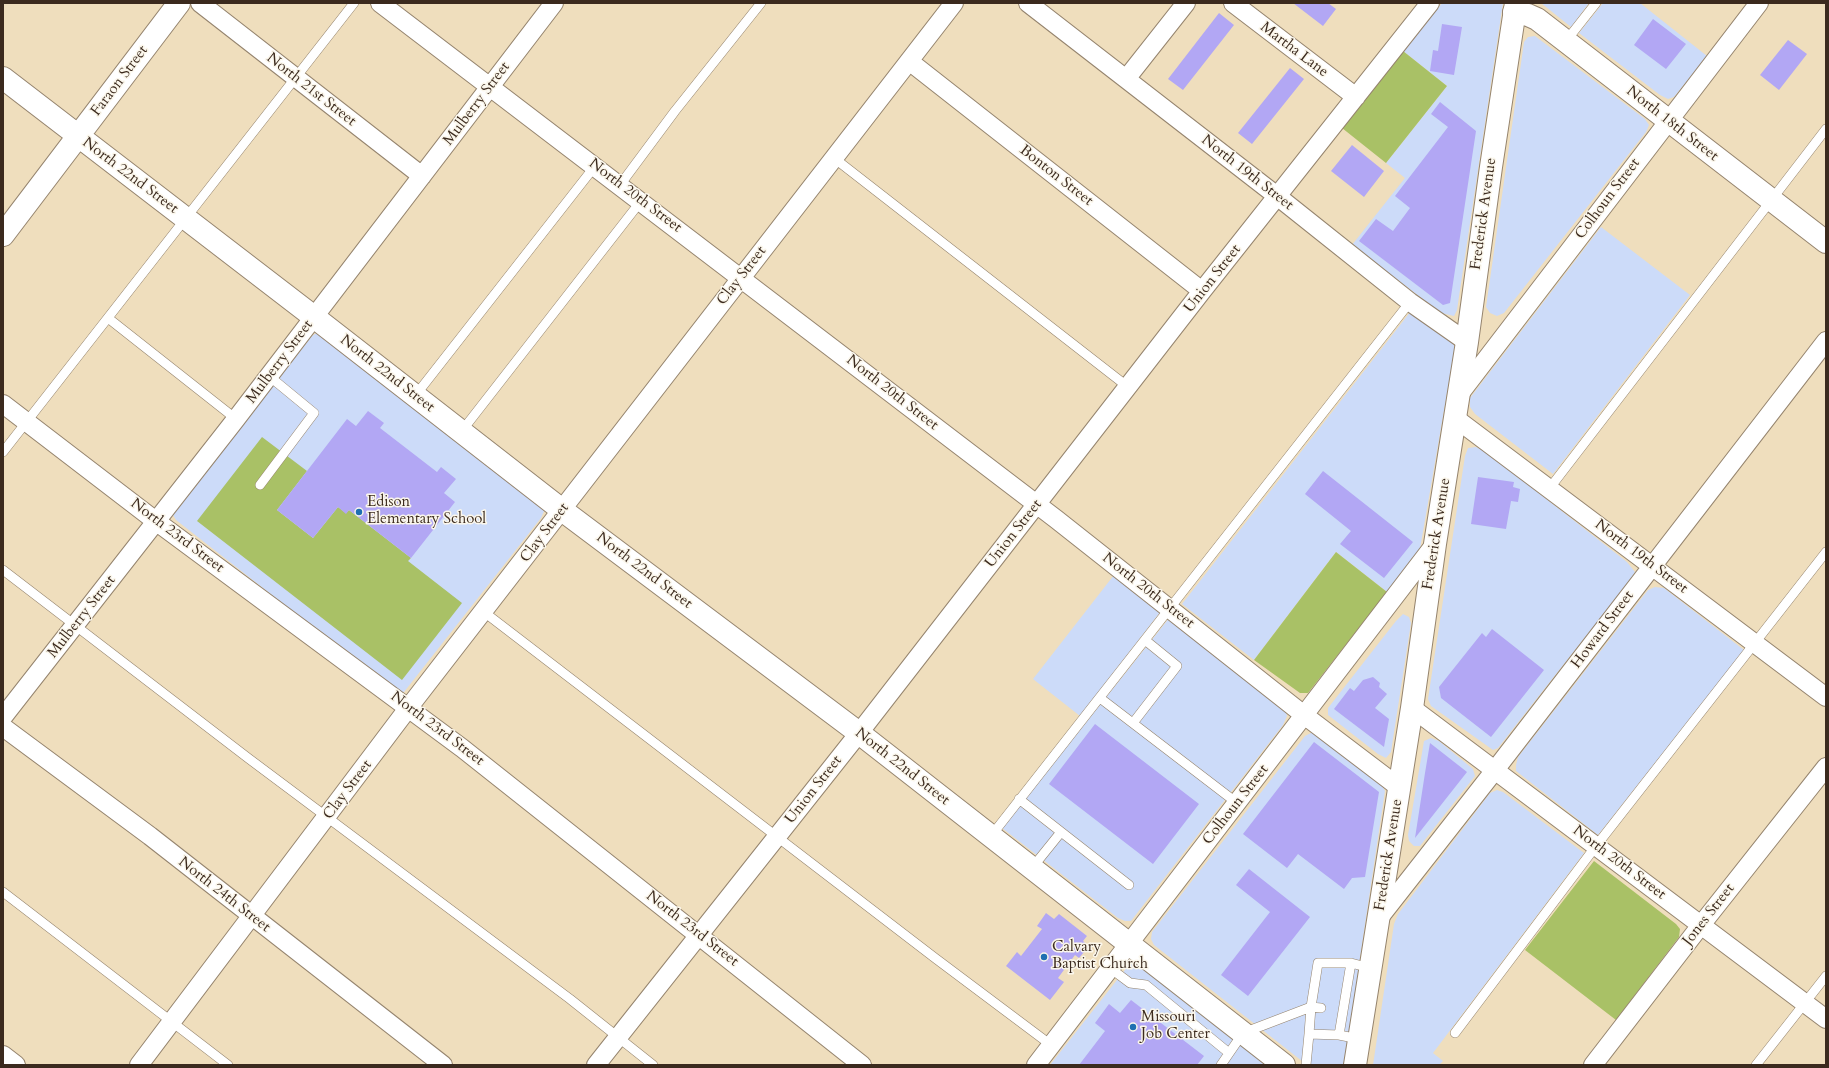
<!DOCTYPE html>
<style>
body{margin:0}
#map{position:relative;width:1829px;height:1068px;overflow:hidden;background:#efdebd;font-family:Cardo,serif}
canvas{display:block}
.frame{position:absolute;inset:0;border:4px solid #3b2a1e;pointer-events:none}
</style>
<div id="map">
<canvas width="1829" height="1068"></canvas>
<div class="frame"></div>
</div>
<script>
const ctx = document.querySelector('canvas').getContext('2d');
ctx.lineJoin = 'round';
function paint(path, color) {
  ctx.fillStyle = color;
  ctx.fill(path, 'evenodd');
}
function toPath(rows) {
  const path = new Path2D();
  for (const r of rows) {
    path.moveTo(r[0], r[1]);
    for (let i = 2; i < r.length; i += 2) path.lineTo(r[i], r[i + 1]);
  }
  return path;
}
function trace(path, color, width, dash) {
  ctx.strokeStyle = color;
  ctx.lineWidth = width;
  ctx.lineCap = dash ? 'butt' : 'round';
  ctx.setLineDash(dash || []);
  ctx.stroke(path);
}
function write(font, color, halo, rows, align = 'center') {
  ctx.font = font + ' Cardo,serif';
  ctx.lineWidth = 3;
  ctx.setLineDash([]);
  ctx.textBaseline = 'middle';
  ctx.strokeStyle = halo;
  ctx.fillStyle = color;
  for (const [text, x, y, turn = 0] of rows) {
    ctx.save();
    ctx.translate(x, y);
    ctx.rotate((+turn || 0) * Math.PI / 180);
    ctx.textAlign = isNaN(turn) ? turn : align;
    if (halo) ctx.strokeText(text, 0, 0);
    ctx.fillText(text, 0, 0);
    ctx.restore();
  }
}
paint(toPath([
 [1442,3,1503,3,1457,310,1454,316,1441,313,1352,245,1405,178,1386,163,1447,86,1403,51],
 [1541,3,1589,3,1571,27],
 [1603,3,1640,3,1707,56,1674,97,1668,99,1660,95,1579,33],
 [1535,36,1645,119,1649,125,1646,132,1504,313,1497,316,1490,313,1486,307,1524,42,1528,37],
 [1601,227,1690,295,1553,474,1475,414,1470,407,1470,398],
 [1411,311,1450,339,1455,347,1420,549,1414,558,1387,592,1336,552,1254,660,1182,604],
 [318,332,545,509,541,518,404,692,398,692,392,689,176,520,173,515,176,509,312,336],
 [1476,447,1486,452,1627,562,1635,572,1630,580,1498,748,1493,750,1431,706,1428,699,1465,456,1468,448],
 [1114,575,1161,611,1080,716,1033,679],
 [1655,587,1664,588,1744,650,1598,835,1516,771,1516,765,1518,757,1648,590],
 [1403,614,1409,617,1411,623,1391,752,1386,758,1378,754,1328,715,1328,708,1396,621],
 [1170,617,1285,709,1287,716,1283,725,1131,921,1125,921,1118,918,1002,828],
 [1313,732,1381,784,1385,791,1344,1065,1307,1065,1154,945,1151,939,1152,932,1305,736],
 [1431,738,1439,741,1473,769,1475,776,1420,846,1414,846,1409,841,1408,835,1424,741],
 [1497,790,1503,792,1584,853,1433,1053,1443,1061,1439,1065,1373,1065,1394,924,1398,914,1490,793],
 [1134,962,1140,964,1269,1065,1050,1065,1128,966]
]), '#ccdbf9');
paint(toPath([
 [1403,51,1447,86,1386,163,1342,128],
 [262,437,307,471,277,510,313,538,338,507,346,513,349,510,411,558,408,561,462,603,402,680,197,521],
 [1336,552,1387,592,1308,693,1300,693,1254,660],
 [1594,861,1676,924,1680,929,1679,937,1616,1020,1525,950]
]), '#a9c166');
paint(toPath([
 [1293,3,1328,3,1336,9,1323,26],
 [1219,13,1234,25,1183,90,1168,79],
 [1653,19,1686,44,1666,69,1634,45],
 [1442,24,1462,27,1454,75,1430,71,1433,50,1438,51],
 [1788,40,1807,54,1779,90,1760,75],
 [1290,68,1304,79,1252,144,1238,133],
 [1440,102,1476,131,1450,303,1443,305,1359,241,1376,219,1393,231,1410,208,1395,196,1448,127,1431,114],
 [1352,145,1384,171,1364,197,1331,171],
 [368,411,384,423,380,428,437,472,441,467,456,479,444,493,455,502,411,558,349,510,346,514,338,507,313,538,277,510,347,419,356,426],
 [1323,471,1413,542,1384,578,1340,544,1351,531,1305,494],
 [1478,477,1514,482,1513,487,1520,489,1518,502,1511,501,1506,529,1471,524],
 [1492,629,1544,670,1491,737,1441,698,1439,687,1482,633,1486,637],
 [1373,677,1380,683,1379,687,1387,694,1375,708,1389,719,1384,747,1334,709,1350,688,1354,691,1363,680],
 [1095,724,1199,804,1153,864,1049,784],
 [1314,742,1379,792,1365,877,1352,878,1344,889,1298,854,1287,868,1243,834],
 [1430,743,1467,772,1415,838,1425,773],
 [1249,869,1310,917,1248,996,1221,975,1270,912,1236,885],
 [1046,913,1054,919,1059,914,1087,936,1083,941,1089,946,1079,958,1075,955,1058,978,1064,982,1050,1000,1006,966,1017,952,1021,956,1042,929,1037,926],
 [1131,1000,1204,1056,1197,1065,1079,1065,1105,1031,1095,1023,1109,1004,1120,1013]
]), '#b2a7f4');
const lane = toPath([
 [1566,41,1596,3],
 [834,158,1128,387],
 [620,185,675,111,761,3],
 [108,318,236,419],
 [415,396,595,166],
 [461,432,641,201],
 [3,452,354,3],
 [260,485,314,413,269,376],
 [1549,489,1826,129],
 [3,570,248,758,570,999,653,1065],
 [484,612,935,958,1051,1045],
 [1100,698,1237,803],
 [1133,723,1177,666,1145,640],
 [1019,799,1129,885],
 [991,836,1410,302],
 [1032,868,1061,832],
 [3,892,228,1065],
 [1110,968,1130,983,1146,985,1229,1053],
 [1455,1033,1596,846,1826,552],
 [1339,1035,1351,963],
 [1359,1039,1339,1035,1309,1034,1311,1007,1318,963,1351,963,1370,968],
 [1221,1065,1243,1033,1311,1007,1321,1008],
 [1306,1065,1309,1034],
 [1756,1065,1826,976]
]);
const street = toPath([
 [200,3,422,176],
 [380,3,1056,519,1304,715,1400,788],
 [1028,3,1277,196,1410,302,1467,342],
 [1233,3,1356,97],
 [909,61,1202,291],
 [1126,79,1186,3],
 [1458,396,1759,3],
 [3,404,157,522,462,748,862,1065],
 [1455,418,1826,697],
 [1412,708,1826,1019],
 [3,717,236,419,554,3],
 [3,727,150,836,443,1065],
 [1379,918,1495,770,1826,341],
 [3,1055,16,1065],
 [139,1065,409,707,954,3],
 [596,1065,859,733,1202,291,1430,3],
 [1036,1065,1435,544],
 [1593,1065,1701,925,1826,767]
]);
const secondary = toPath([
 [1514,12,1528,15,1537,19,1826,242],
 [3,78,314,317,562,510,859,733,1284,1065],
 [3,235,179,3]
]);
const primary = toPath([
 [1355,1065,1412,708,1435,544,1467,342,1491,167,1516,3]
]);
trace(lane, '#95846e', 10);
trace(street, '#95846e', 20);
trace(secondary, '#95846e', 24);
trace(primary, '#95846e', 24);
trace(lane, '#fff', 9);
trace(street, '#fff', 18);
trace(secondary, '#fff', 22);
trace(primary, '#fff', 22);
for (const [x, y, r, color] of [
 [359,512,4,"#1f6fb2"],
 [1044,957,4,"#1f6fb2"],
 [1133,1027,4,"#1f6fb2"]
]) {
  const dot = new Path2D();
  dot.arc(x, y, r, 0, 2 * Math.PI);
  ctx.fillStyle = color;
  ctx.fill(dot);
  trace(dot, '#fbf7ec', 1.5);
}
write('15px', '#3b2a1e', '#fbf7ec', [
 ["Martha Lane",1294,50,37],
 ["Faraon Street",120,81,-53],
 ["North 21st Street",311,90,38],
 ["Mulberry Street",477,104,-53],
 ["North 18th Street",1672,124,38],
 ["North 19th Street",1247,173,38],
 ["North 22nd Street",130,176,37],
 ["Bonton Street",1056,176,38],
 ["North 20th Street",635,196,37],
 ["Colhoun Street",1608,199,-53],
 ["Frederick Avenue",1484,214,-82],
 ["Clay Street",742,276,-52],
 ["Union Street",1213,279,-52],
 ["Mulberry Street",280,362,-53],
 ["North 22nd Street",387,374,38],
 ["North 20th Street",892,393,38],
 ["Clay Street",545,533,-53],
 ["Union Street",1014,534,-52],
 ["Frederick Avenue",1437,534,-81],
 ["North 23rd Street",177,536,37],
 ["North 19th Street",1641,557,37],
 ["North 22nd Street",644,571,37],
 ["North 20th Street",1148,591,38],
 ["Mulberry Street",82,617,-52],
 ["Howard Street",1603,630,-53],
 ["North 23rd Street",437,729,37],
 ["North 22nd Street",902,767,38],
 ["Clay Street",348,790,-53],
 ["Union Street",814,790,-52],
 ["Colhoun Street",1236,805,-52],
 ["Frederick Avenue",1389,855,-81],
 ["North 20th Street",1619,863,37],
 ["North 24th Street",224,895,38],
 ["Jones Street",1709,915,-52],
 ["North 23rd Street",692,929,38]
]);
write('15px', '#3b2a1e', '#fbf7ec', [
 ["Edison",367,503],
 ["Elementary School",367,520],
 ["Calvary",1052,948],
 ["Baptist Church",1052,965],
 ["Missouri",1141,1018],
 ["Job Center",1141,1035]
], 'left');
</script>
